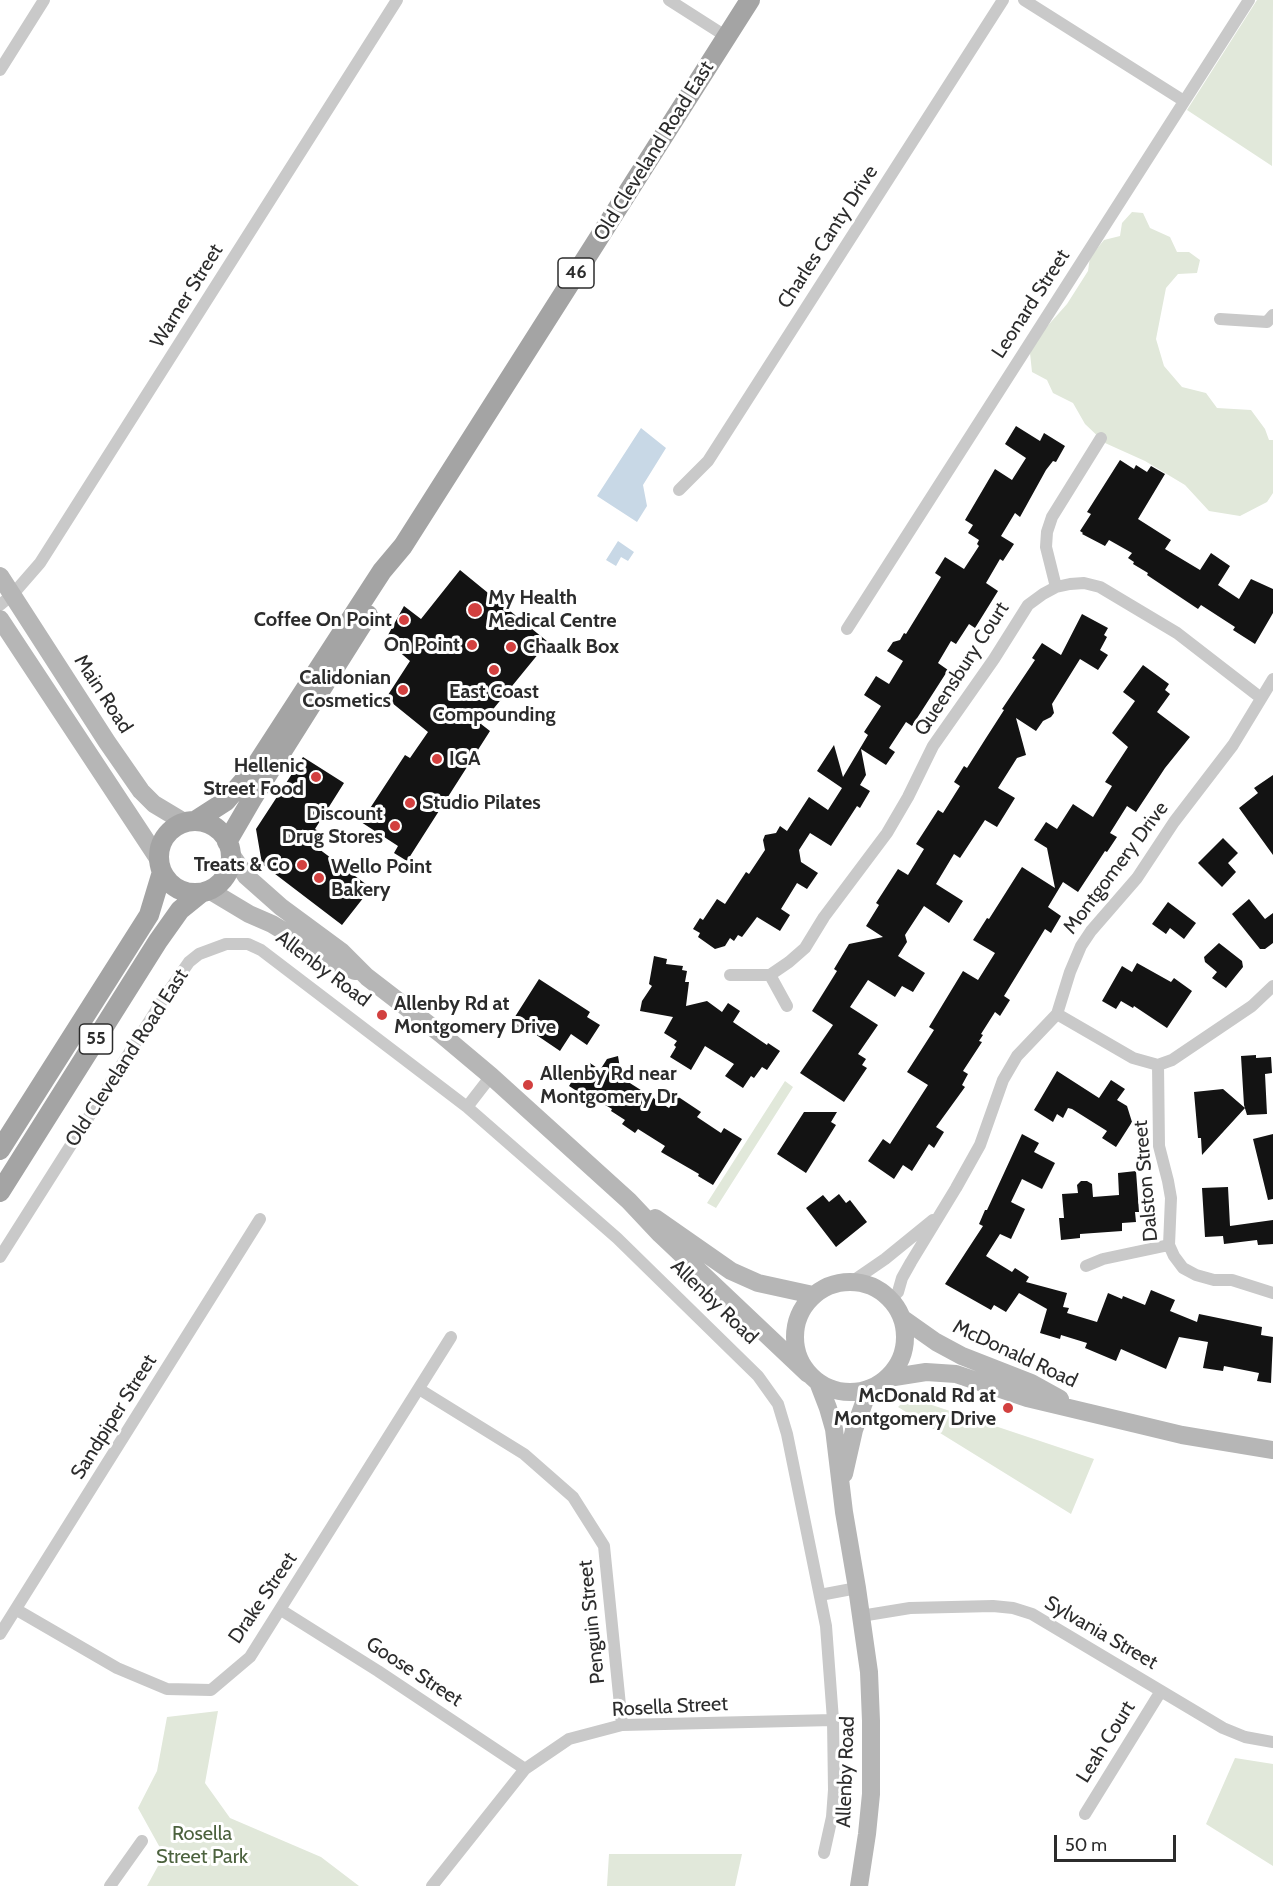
<!DOCTYPE html>
<style>
body{margin:0}
#map{position:relative;width:1273px;height:1886px;overflow:hidden;background:#fff;font-family:Cabin,sans-serif}
canvas{display:block}
.scale{position:absolute;left:1054px;top:1835px;width:122px;height:27px;box-sizing:border-box;border:3px solid #2c2c2c;border-top:0;padding-left:8px;font-size:18px;line-height:21px;white-space:nowrap;color:#2c2c2c;-webkit-text-stroke:4px #fff;paint-order:stroke}
</style>
<div id="map">
<canvas width="1273" height="1886"></canvas>
<div class="scale">50 m</div>
</div>
<script>
const ctx = document.querySelector('canvas').getContext('2d');
ctx.lineJoin = 'round';
function paint(path, color) {
  ctx.fillStyle = color;
  ctx.fill(path, 'evenodd');
}
function toPath(rows) {
  const path = new Path2D();
  for (const r of rows) {
    if (r.length === 3) {
      path.moveTo(r[0] + r[2], r[1]);
      path.arc(r[0], r[1], r[2], 0, 2 * Math.PI);
      continue;
    }
    path.moveTo(r[0], r[1]);
    for (let i = 2; i < r.length; i += 2) path.lineTo(r[i], r[i + 1]);
  }
  return path;
}
function trace(path, color, width, dash) {
  ctx.strokeStyle = color;
  ctx.lineWidth = width;
  ctx.lineCap = dash ? 'butt' : 'round';
  ctx.setLineDash(dash || []);
  ctx.stroke(path);
}
function write(font, color, halo, rows, align = 'center') {
  ctx.font = font + ' Cabin,sans-serif';
  ctx.lineWidth = 6;
  ctx.setLineDash([]);
  ctx.textBaseline = 'middle';
  ctx.strokeStyle = halo;
  ctx.fillStyle = color;
  for (const [text, x, y, turn = 0] of rows) {
    ctx.save();
    ctx.translate(x, y);
    ctx.rotate((+turn || 0) * Math.PI / 180);
    ctx.textAlign = isNaN(turn) ? turn : align;
    if (halo) ctx.strokeText(text, 0, 0);
    ctx.fillText(text, 0, 0);
    ctx.restore();
  }
}
paint(toPath([
 [1257,0,1273,0,1272,166,1187,110],
 [1132,212,1143,213,1150,228,1170,237,1177,252,1189,252,1200,260,1197,273,1178,274,1166,288,1156,339,1164,366,1182,387,1206,393,1217,408,1251,410,1265,429,1269,440,1273,440,1273,493,1267,502,1240,516,1209,511,1185,485,1145,461,1105,443,1085,424,1073,403,1053,393,1047,380,1032,372,1030,353,1043,331,1067,304,1088,271,1090,257,1104,240,1120,236,1122,223],
 [785,1081,793,1087,716,1208,707,1203],
 [908,1397,1094,1459,1071,1514,898,1407],
 [218,1711,205,1783,230,1818,321,1857,359,1886,147,1886,164,1855,138,1808,157,1771,167,1717],
 [1235,1758,1273,1764,1273,1866,1206,1824],
 [609,1854,742,1854,735,1886,607,1886]
]), '#e1e8da');
paint(toPath([
 [641,428,666,448,643,485,647,506,637,522,597,496],
 [618,541,634,552,628,561,621,557,616,566,606,560]
]), '#c8d8e6');
paint(toPath([
 [1016,426,1040,441,1044,433,1065,446,1056,462,1053,461,1046,470,1020,517,1015,513,1001,536,1014,544,1003,561,1000,559,986,583,998,591,975,628,969,624,956,644,951,641,938,663,948,670,912,726,906,722,889,748,895,752,886,765,861,749,866,775,860,785,870,791,860,808,857,806,831,846,810,833,799,850,801,862,818,873,807,889,797,883,781,909,790,915,780,931,757,917,742,937,738,935,734,941,730,938,725,946,715,949,698,937,700,933,693,929,700,918,703,920,717,899,725,904,746,872,749,874,765,850,763,840,765,835,776,833,780,826,787,831,809,797,828,810,842,788,817,771,834,745,843,777,868,735,864,732,881,706,864,695,876,676,889,684,903,661,887,651,893,642,900,640,904,633,906,634,941,577,935,573,945,557,964,569,979,546,977,544,979,540,968,533,973,525,965,520,995,469,1012,480,1026,458,1005,444],
 [1120,460,1134,469,1136,465,1147,472,1151,466,1165,474,1138,519,1171,540,1165,549,1200,570,1211,553,1230,566,1218,585,1239,599,1251,579,1273,589,1273,613,1255,644,1233,630,1235,627,1201,605,1198,609,1147,575,1148,573,1133,564,1134,562,1128,558,1132,553,1109,540,1105,546,1082,534,1083,533,1080,531,1091,514,1087,512],
 [460,570,548,642,481,724,490,731,407,861,394,853,398,846,361,822,405,755,410,758,428,732,386,698,410,661,396,649,399,645,388,635,404,606,421,619],
 [1082,614,1108,628,1104,635,1107,637,1100,650,1108,655,1098,670,1080,659,1052,704,1054,713,1051,717,1043,721,1036,731,1016,718,1026,755,1017,758,998,788,1015,798,997,827,985,820,960,858,954,854,936,884,963,901,949,923,924,906,905,935,907,942,898,956,925,973,913,992,902,986,895,997,868,980,850,1007,878,1025,858,1054,866,1059,862,1065,867,1068,844,1102,800,1073,833,1025,812,1011,837,971,834,969,849,944,883,937,866,926,879,905,876,903,898,869,908,875,924,849,916,844,938,810,943,813,960,786,954,782,964,766,967,768,986,738,1004,710,1002,709,1035,660,1032,658,1042,643,1061,655],
 [1143,665,1169,684,1165,690,1170,694,1157,712,1190,737,1165,768,1136,812,1127,806,1110,833,1117,837,1107,852,1105,851,1078,892,1063,882,1048,907,1061,916,1051,933,1045,929,1004,996,1010,1000,1000,1016,995,1012,981,1034,983,1035,979,1041,982,1042,963,1071,968,1074,962,1085,965,1087,936,1127,944,1132,934,1148,929,1144,912,1171,903,1165,894,1179,868,1161,883,1139,890,1144,928,1085,907,1072,934,1030,929,1027,963,971,978,980,995,953,973,940,987,918,989,919,1022,867,1055,888,1047,848,1034,840,1046,822,1057,829,1073,804,1093,817,1112,786,1105,782,1128,747,1112,733,1135,701,1123,692],
 [303,757,344,783,315,829,323,834,315,846,371,888,342,925,262,864,256,829],
 [1273,775,1273,855,1239,808,1258,793,1254,788],
 [1223,838,1238,853,1228,863,1236,872,1222,887,1198,863],
 [1249,899,1265,919,1273,913,1273,943,1265,949,1260,949,1232,914],
 [1168,902,1196,923,1184,939,1170,928,1166,934,1152,924],
 [1219,943,1242,961,1243,967,1226,988,1212,978,1217,972,1205,962,1204,957],
 [654,956,667,959,666,964,683,966,682,970,687,971,685,982,689,982,686,1006,707,1001,722,1012,728,1003,740,1011,733,1022,767,1045,768,1043,780,1051,767,1070,762,1067,754,1078,751,1076,743,1088,725,1076,734,1064,705,1046,691,1070,670,1057,676,1047,674,1045,677,1041,664,1033,673,1017,640,1011,642,1001,652,986,649,984],
 [1137,963,1171,982,1174,978,1192,991,1167,1028,1134,1006,1133,1008,1121,1001,1116,1009,1102,1001,1122,966,1132,972],
 [539,979,590,1012,587,1017,600,1025,587,1045,571,1034,560,1051,532,1032,531,1035,511,1023],
 [1256,1055,1256,1058,1271,1057,1272,1073,1265,1074,1267,1114,1247,1115,1244,1105,1241,1056],
 [618,1056,620,1068,626,1072,622,1078,669,1108,677,1096,701,1112,697,1117,721,1133,724,1128,742,1139,713,1185,698,1176,699,1174,661,1152,665,1146,638,1129,635,1133,622,1124,625,1120,611,1111,612,1109,585,1093,583,1095,569,1086,578,1071,580,1073,585,1065,590,1063,600,1070,607,1059],
 [1057,1071,1099,1098,1111,1080,1125,1089,1117,1100,1127,1106,1132,1122,1116,1147,1102,1138,1107,1131,1072,1109,1068,1108,1063,1118,1057,1114,1053,1122,1034,1110],
 [1223,1089,1245,1108,1202,1155,1201,1138,1198,1138,1194,1092],
 [804,1112,837,1112,831,1122,836,1125,806,1173,777,1154],
 [1022,1134,1039,1143,1034,1152,1055,1163,1042,1189,1022,1179,1011,1202,1025,1209,1011,1239,1000,1234,986,1256,1012,1272,1015,1268,1029,1277,1026,1282,1067,1293,1063,1307,1069,1308,1067,1313,1097,1322,1108,1293,1122,1299,1123,1296,1145,1305,1151,1290,1175,1300,1170,1311,1197,1322,1199,1314,1262,1327,1261,1335,1273,1337,1271,1383,1257,1381,1259,1373,1224,1366,1223,1371,1203,1368,1208,1342,1179,1337,1166,1369,1121,1349,1116,1361,1085,1348,1087,1343,1061,1335,1060,1339,1040,1333,1047,1309,1019,1293,1006,1312,994,1305,991,1310,945,1284,983,1226,979,1224,985,1210,987,1210],
 [1273,1134,1273,1199,1268,1200,1253,1139],
 [1136,1171,1139,1212,1135,1212,1136,1222,1122,1223,1122,1231,1080,1234,1080,1238,1061,1240,1059,1218,1064,1218,1062,1194,1078,1193,1077,1185,1081,1181,1087,1181,1092,1184,1093,1197,1119,1195,1118,1173],
 [1228,1187,1230,1226,1273,1220,1273,1244,1258,1245,1257,1240,1224,1244,1223,1236,1205,1237,1202,1188],
 [839,1194,846,1203,850,1200,867,1222,836,1247,806,1208,823,1195,829,1202]
]), '#131313');
trace(toPath([
 [669,0,727,37],
 [1024,0,1184,101],
 [0,70,44,0],
 [1220,319,1267,322,1273,315],
 [679,490,708,461,1003,0],
 [1056,587,1046,547,1047,532,1052,517,1101,438],
 [0,605,13,594,40,563,397,0],
 [847,629,1249,0],
 [730,975,770,975,789,962,805,948,824,917,887,833,908,797,933,746,994,659,1028,605,1043,594,1056,587,1070,584,1084,583,1100,587,1177,633,1261,698],
 [770,975,787,1006],
 [1057,1014,1133,1058,1158,1065,1172,1060,1252,1006,1273,986],
 [1158,1065,1159,1146,1168,1181,1171,1198,1169,1245,1174,1256,1183,1268,1196,1275,1214,1280,1232,1280,1273,1293],
 [467,1107,491,1076],
 [0,1257,164,998,189,962,199,954,226,944,248,944,261,950,467,1107,617,1238,758,1376,778,1404,787,1434,826,1626,833,1720,834,1790,832,1817,824,1853],
 [1086,1266,1103,1259,1169,1245],
 [853,1281,885,1259,933,1220],
 [891,1299,898,1292,902,1278,911,1262,956,1188,980,1145,1003,1080,1017,1056,1057,1014,1070,972,1081,946,1091,931,1137,878,1174,822,1233,745,1273,679],
 [419,1389,524,1454,573,1497,604,1546,622,1725],
 [820,1595,857,1588],
 [17,1610,117,1668,167,1689,211,1690,250,1657,451,1337],
 [281,1610,378,1671,525,1769],
 [861,1616,910,1608,993,1606,1013,1608,1032,1614,1223,1728,1245,1737,1273,1742],
 [0,1634,260,1219],
 [1085,1814,1161,1691],
 [110,1886,142,1841],
 [432,1886,525,1769,569,1739,622,1725,833,1720]
]), '#c9c9c9', 12);
trace(toPath([
 [0,576,107,742,141,791,154,804,184,822],
 [0,619,159,860],
 [231,854,246,876,281,907,342,952,367,977,441,1034,491,1076,629,1201,660,1234,808,1374],
 [209,890,249,914,272,924,335,962,355,971],
 [655,1218,731,1271,758,1283,813,1295],
 [850,1337,55],
 [902,1318,936,1342,962,1356,1031,1383,1060,1399],
 [888,1378,926,1372,956,1374,1027,1398,1132,1423,1182,1435,1273,1450],
 [818,1382,828,1408,834,1429,844,1512,857,1588,869,1672,871,1721,871,1794,867,1834,859,1886],
 [844,1474,854,1430,869,1389]
]), '#b6b6b6', 18);
trace(toPath([
 [195,821,226,801,253,770,382,571,403,546,750,0],
 [195,857,36],
 [227,842,252,799,368,615],
 [0,1150,149,915,162,872],
 [0,1192,158,941,180,910,201,893]
]), '#a4a4a4', 20);
for (const [x, y, r, color] of [
 [475,610,8,"#d2403f"],
 [404,620,6,"#d2403f"],
 [472,645,6,"#d2403f"],
 [511,647,6,"#d2403f"],
 [494,670,6,"#d2403f"],
 [403,690,6,"#d2403f"],
 [437,759,6,"#d2403f"],
 [316,777,6,"#d2403f"],
 [410,803,6,"#d2403f"],
 [395,826,6,"#d2403f"],
 [302,865,6,"#d2403f"],
 [319,878,6,"#d2403f"],
 [382,1015,6,"#d2403f"],
 [528,1085,6,"#d2403f"],
 [1008,1408,6,"#d2403f"]
]) {
  const dot = new Path2D();
  dot.arc(x, y, r, 0, 2 * Math.PI);
  ctx.fillStyle = color;
  ctx.fill(dot);
  trace(dot, '#fff', 2);
}
for (const [x, y, w] of [
 [576,273,36],
 [96,1039,33]
]) {
  const box = new Path2D();
  box.roundRect(x - w / 2, y - 15, w, 30, 4.5);
  ctx.fillStyle = '#fff';
  ctx.fill(box);
  trace(box, '#2c2c2c', 1.5);
}
write('bold 18px', '#2c2c2c', null, [
 ["46",576,273],
 ["55",96,1039]
]);
write('20px', '#2c2c2c', '#fff', [
 ["Old Cleveland Road East",654,151,-58],
 ["Charles Canty Drive",828,237,-57],
 ["Warner Street",187,296,-58],
 ["Leonard Street",1031,304,-57],
 ["Queensbury Court",962,669,-57],
 ["Main Road",103,694,57],
 ["Montgomery Drive",1116,868,-53],
 ["Allenby Road",323,969,37],
 ["Old Cleveland Road East",127,1058,-57],
 ["Dalston Street",1146,1181,-95],
 ["Allenby Road",714,1302,44],
 ["McDonald Road",1015,1354,25],
 ["Sandpiper Street",114,1417,-58],
 ["Drake Street",263,1598,-56],
 ["Penguin Street",592,1622,-96],
 ["Sylvania Street",1101,1633,30],
 ["Goose Street",414,1672,33],
 ["Rosella Street",670,1707,-3],
 ["Leah Court",1106,1742,-58],
 ["Allenby Road",846,1772,-88]
]);
write('bold 20px', '#2c2c2c', '#fff', [
 ["My Health",488,598],
 ["Medical Centre",488,621],
 ["Coffee On Point",392,620,"right"],
 ["On Point",460,645,"right"],
 ["Chaalk Box",523,647],
 ["Calidonian",391,678,"right"],
 ["Cosmetics",391,701,"right"],
 ["East Coast",494,692,"center"],
 ["Compounding",494,715,"center"],
 ["IGA",449,759],
 ["Hellenic",304,766,"right"],
 ["Street Food",304,789,"right"],
 ["Studio Pilates",422,803],
 ["Discount",383,814,"right"],
 ["Drug Stores",383,837,"right"],
 ["Treats & Co",290,865,"right"],
 ["Wello Point",331,867],
 ["Bakery",331,890],
 ["Allenby Rd at",394,1004],
 ["Montgomery Drive",394,1027],
 ["Allenby Rd near",540,1074],
 ["Montgomery Dr",540,1097],
 ["McDonald Rd at",996,1396,"right"],
 ["Montgomery Drive",996,1419,"right"]
], 'left');
write('20px', '#4c623e', '#fff', [
 ["Rosella",202,1834],
 ["Street Park",202,1857]
]);
</script>
